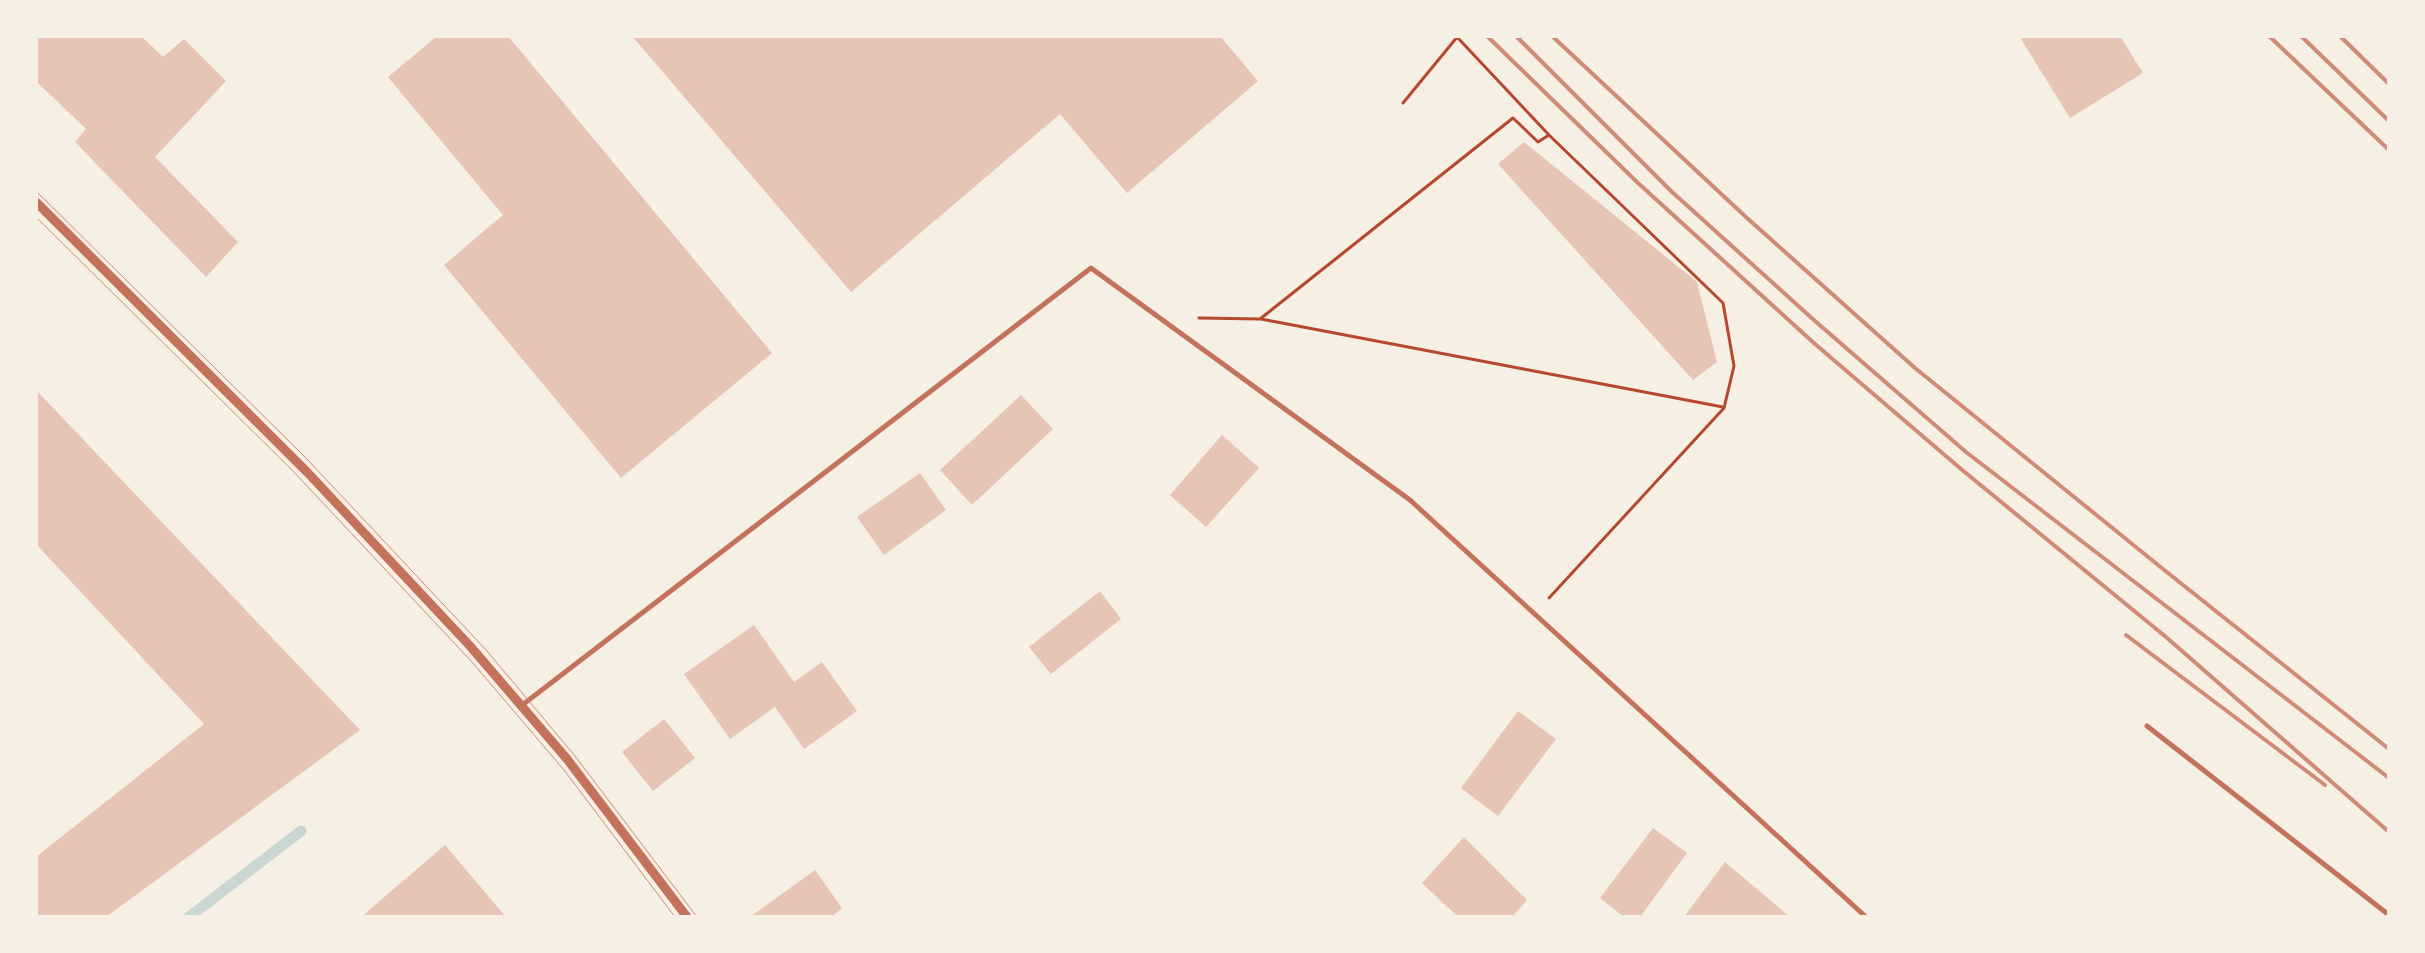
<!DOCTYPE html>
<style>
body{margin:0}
#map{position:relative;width:2425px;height:953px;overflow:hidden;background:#f6efe4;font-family:"Golos Text",sans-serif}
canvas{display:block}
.frame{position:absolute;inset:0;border:38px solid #f6efe4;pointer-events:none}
</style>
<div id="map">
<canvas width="2425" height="953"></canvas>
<div class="frame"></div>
</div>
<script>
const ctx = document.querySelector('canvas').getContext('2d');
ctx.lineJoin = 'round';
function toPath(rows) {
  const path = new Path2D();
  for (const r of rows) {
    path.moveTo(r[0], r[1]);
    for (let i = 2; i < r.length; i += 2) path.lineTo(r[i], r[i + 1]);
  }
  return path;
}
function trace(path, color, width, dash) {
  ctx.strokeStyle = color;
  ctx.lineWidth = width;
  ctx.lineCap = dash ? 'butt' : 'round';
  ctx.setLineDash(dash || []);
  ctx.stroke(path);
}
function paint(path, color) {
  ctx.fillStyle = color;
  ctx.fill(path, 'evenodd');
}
trace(toPath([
 [189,917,301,831]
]), '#c9d6d2', 11);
paint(toPath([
 [36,36,141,36,163,57,184,39,226,81,155,157,238,242,206,277,75,142,86,129,36,81],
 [437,36,508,36,772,353,621,478,444,265,503,215,388,77],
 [632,36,1220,36,1258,81,1127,193,1060,114,851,292],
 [2019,36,2120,36,2143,73,2070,118],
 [1524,142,1697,282,1717,362,1693,380,1498,164],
 [36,390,360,730,106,917,38,917,36,914,36,857,204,724,36,544],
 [1021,395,1053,429,972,505,940,470],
 [1222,435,1259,468,1206,527,1170,495],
 [920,473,946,510,884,555,857,517],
 [1100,591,1121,619,1051,674,1029,647],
 [754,625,794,682,822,662,857,711,804,749,775,707,730,739,684,674],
 [1518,711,1556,739,1498,816,1461,788],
 [664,719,695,758,653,791,622,752],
 [1653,828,1687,853,1640,917,1624,917,1600,898],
 [1464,837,1527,900,1512,917,1458,917,1422,883],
 [445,845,506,917,362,917,368,911],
 [1725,862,1790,917,1684,917],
 [815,870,842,908,831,917,750,917]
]), '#e6c5b7');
trace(toPath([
 [1457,37,1549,135,1723,303,1734,366,1724,408,1549,598],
 [1403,103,1458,36],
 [1199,318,1260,319,1513,118,1538,142,1549,135],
 [1261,319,1723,407]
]), '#b5482f', 3);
trace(toPath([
 [521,706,1091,268,1410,500,1866,917],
 [2147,726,2389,915]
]), '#c5725c', 5);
trace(toPath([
 [36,202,308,473,470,646,567,759,687,917]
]), '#c5725c', 9);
trace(toPath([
 [36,191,306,458,487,651,575,756,697,917],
 [36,217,293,471,472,662,564,770,675,917]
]), '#cf8b77', 1);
trace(toPath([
 [1487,36,1638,183,1815,344,1961,469,2166,637,2389,832],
 [1516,36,1671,191,1815,321,1966,452,2389,778],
 [1552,36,1747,218,1915,368,2163,569,2389,749],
 [2269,36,2389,150],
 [2301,36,2389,121],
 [2340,36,2389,84],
 [2126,635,2325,785]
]), '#cf8b77', 4);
</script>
